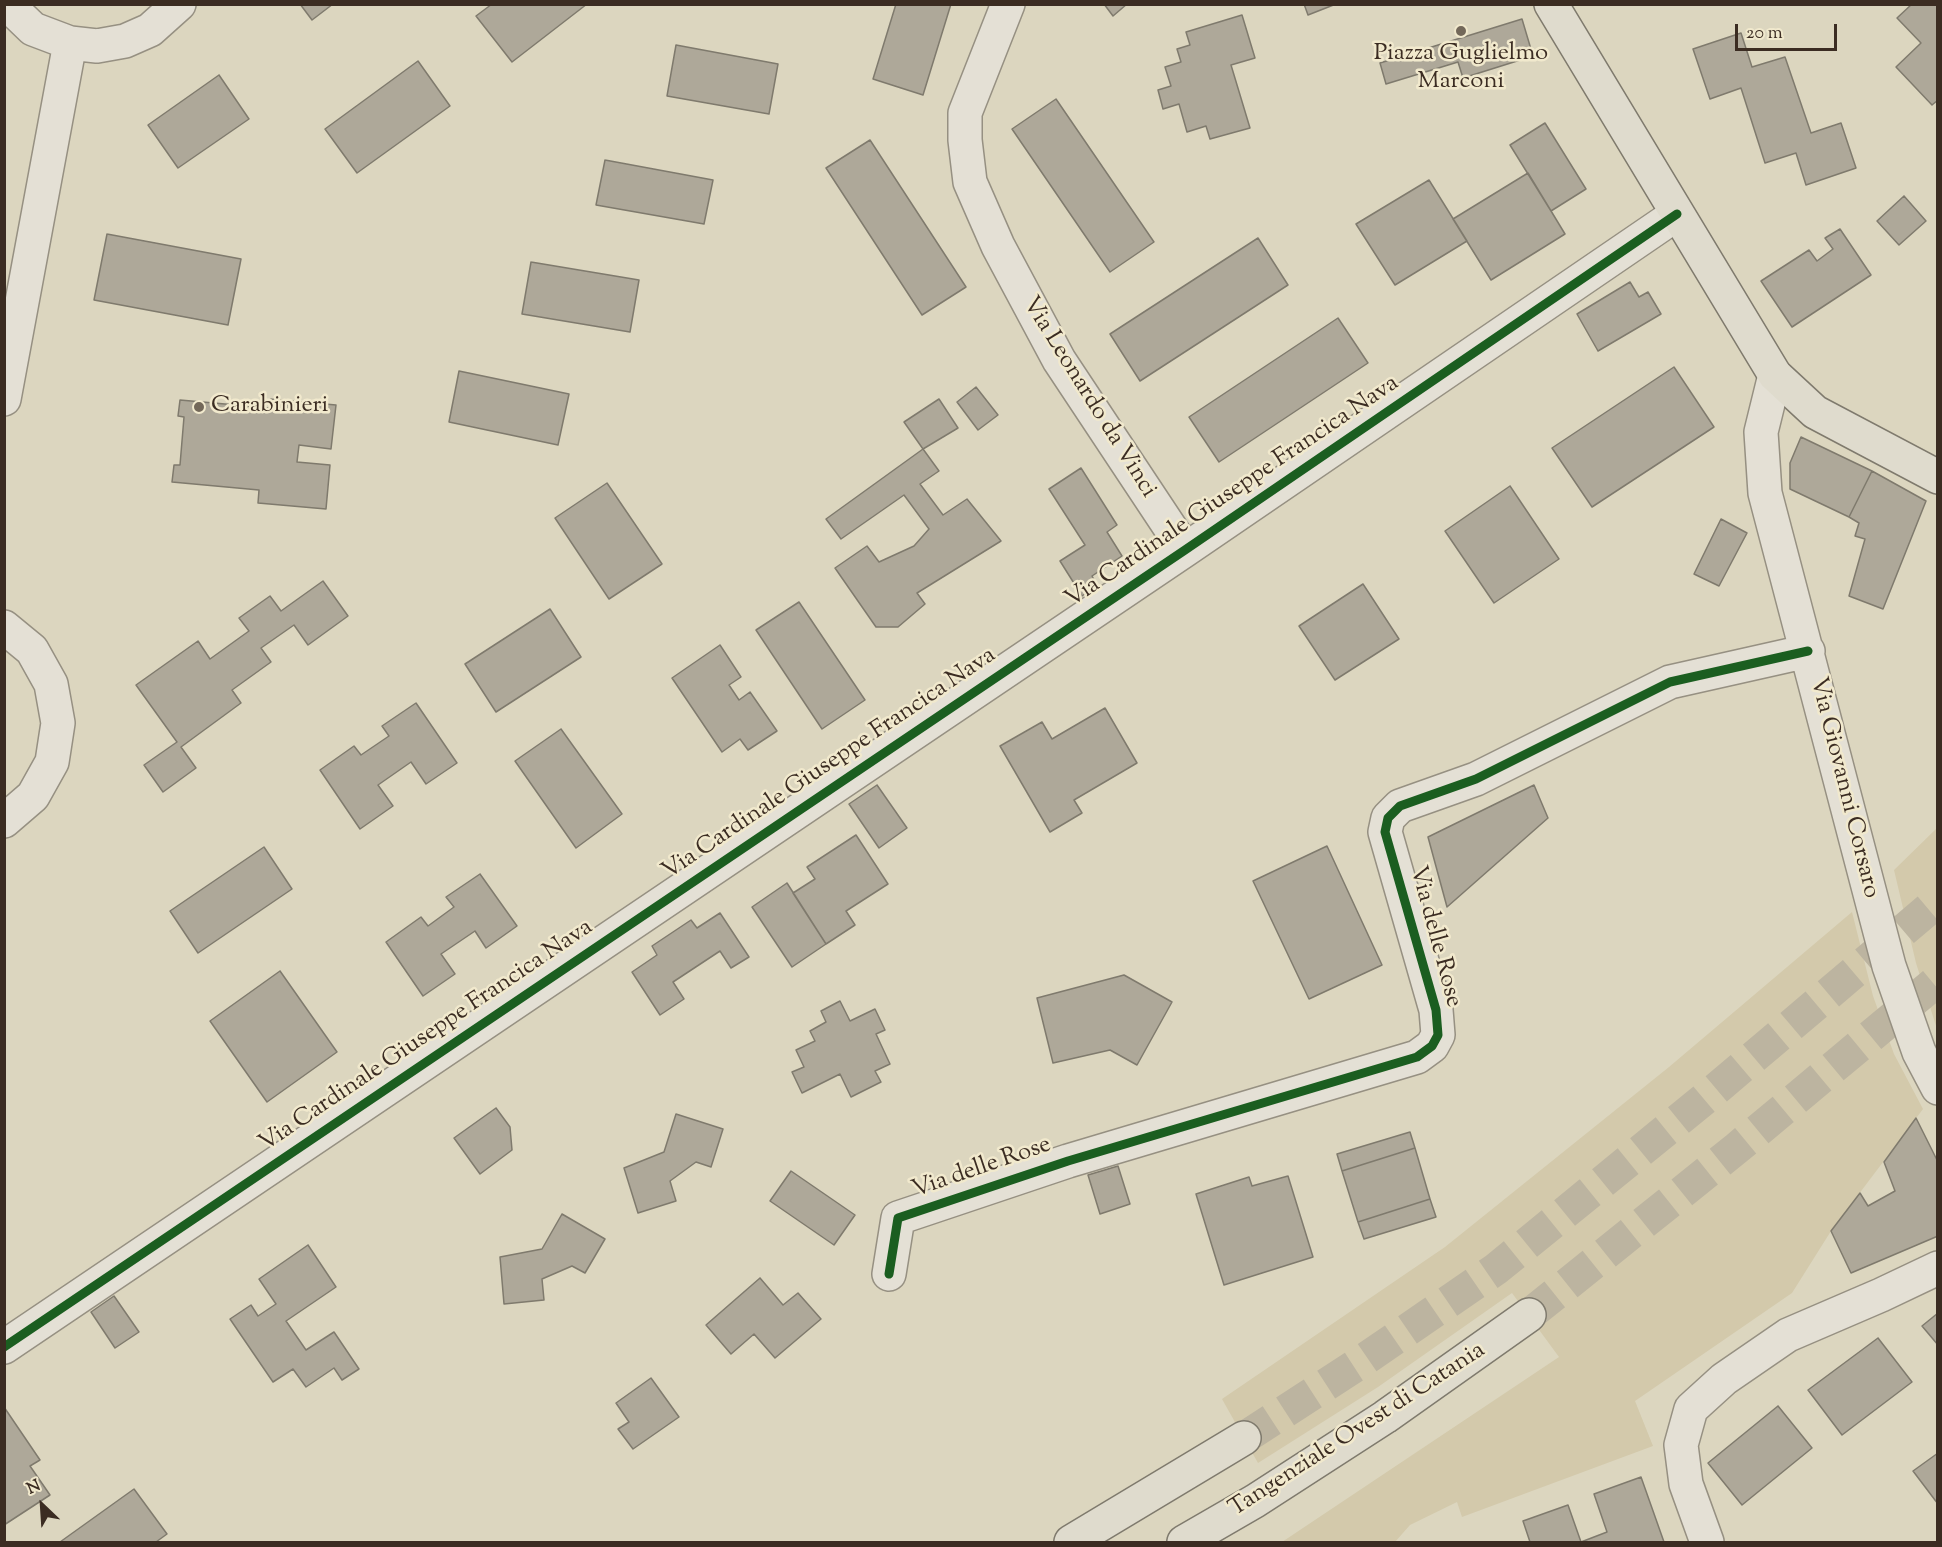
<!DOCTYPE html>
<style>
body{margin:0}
#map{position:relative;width:1942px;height:1547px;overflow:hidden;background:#dcd6bf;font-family:"Sorts Mill Goudy",serif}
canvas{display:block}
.frame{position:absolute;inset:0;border:6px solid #3b2c22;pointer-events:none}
.north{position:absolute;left:12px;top:1475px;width:60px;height:60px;-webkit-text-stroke:4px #f1e9cd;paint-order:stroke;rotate:335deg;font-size:16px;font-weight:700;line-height:24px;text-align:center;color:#3b2c22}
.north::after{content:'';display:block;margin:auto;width:21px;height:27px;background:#3b2c22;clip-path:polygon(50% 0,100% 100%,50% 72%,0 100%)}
.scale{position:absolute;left:1735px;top:24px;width:102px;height:27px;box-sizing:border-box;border:3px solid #3b2c22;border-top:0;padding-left:8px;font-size:18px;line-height:21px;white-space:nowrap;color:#3b2c22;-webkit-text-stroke:4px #f1e9cd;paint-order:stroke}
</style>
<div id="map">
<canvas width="1942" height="1547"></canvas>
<div class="frame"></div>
<div class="north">N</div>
<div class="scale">20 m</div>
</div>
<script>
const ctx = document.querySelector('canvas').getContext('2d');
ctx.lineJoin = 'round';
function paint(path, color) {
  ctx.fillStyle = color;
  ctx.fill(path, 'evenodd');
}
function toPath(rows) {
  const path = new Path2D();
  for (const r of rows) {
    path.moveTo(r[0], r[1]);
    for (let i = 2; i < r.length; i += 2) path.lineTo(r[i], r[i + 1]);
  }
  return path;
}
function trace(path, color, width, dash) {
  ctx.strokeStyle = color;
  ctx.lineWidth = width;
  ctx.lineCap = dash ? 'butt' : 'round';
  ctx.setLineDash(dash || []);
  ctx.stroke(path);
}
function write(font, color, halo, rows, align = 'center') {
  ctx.font = font + ' "Sorts Mill Goudy",serif';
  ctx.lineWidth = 5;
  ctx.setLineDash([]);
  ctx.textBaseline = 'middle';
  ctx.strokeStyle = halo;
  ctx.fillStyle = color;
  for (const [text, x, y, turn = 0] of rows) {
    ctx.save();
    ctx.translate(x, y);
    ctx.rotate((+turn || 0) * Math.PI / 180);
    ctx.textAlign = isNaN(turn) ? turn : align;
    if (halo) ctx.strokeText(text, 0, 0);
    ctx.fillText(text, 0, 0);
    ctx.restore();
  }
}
paint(toPath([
 [1937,828,1937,1029,1916,963,1894,870],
 [1852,912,1873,996,1894,1054,1923,1109,1831,1231,1792,1293,1635,1401,1653,1446,1462,1517,1457,1502,1410,1525,1395,1542,1282,1542,1559,1357,1512,1293,1378,1387,1258,1463,1222,1399,1445,1247,1669,1067]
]), '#d3c9ab');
const building = toPath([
 [300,4,333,4,312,20,300,4],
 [492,4,587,4,512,62,476,16,492,4],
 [896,4,951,4,923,95,873,79,896,4],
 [1104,4,1127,4,1113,16,1104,4],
 [1304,4,1336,4,1308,15,1304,4],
 [1912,4,1938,4,1938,100,1932,105,1896,67,1921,43,1897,18,1912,4],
 [1242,15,1255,58,1231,65,1250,128,1210,139,1206,126,1187,132,1179,104,1163,109,1158,90,1171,86,1165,67,1181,62,1177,49,1190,45,1186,32,1242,15],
 [1522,19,1533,56,1463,78,1458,62,1386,84,1380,63,1522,19],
 [1741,33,1752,67,1785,57,1811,133,1841,123,1856,168,1806,185,1796,153,1765,163,1741,88,1710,99,1693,49,1741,33],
 [676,45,778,64,769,114,667,96,676,45],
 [418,61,450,106,357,173,325,129,418,61],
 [219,75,249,119,178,168,148,125,219,75],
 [1056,99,1154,242,1110,272,1012,129,1056,99],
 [1545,123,1586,189,1551,211,1510,145,1545,123],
 [870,140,966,287,922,315,826,168,870,140],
 [605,160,713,180,704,224,596,205,605,160],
 [1528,173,1565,234,1491,280,1453,219,1528,173],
 [1429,180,1467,241,1395,285,1356,224,1429,180],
 [1904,196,1926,221,1899,245,1877,221,1904,196],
 [1840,229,1871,275,1792,327,1761,281,1809,250,1817,261,1833,249,1825,238,1840,229],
 [107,234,241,259,228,325,94,300,107,234],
 [1258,238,1288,285,1140,381,1110,334,1258,238],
 [531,262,639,280,630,332,522,314,531,262],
 [1630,282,1639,297,1648,292,1661,314,1598,351,1577,314,1630,282],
 [1338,318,1368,363,1219,462,1189,417,1338,318],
 [1674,367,1714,427,1592,507,1552,448,1674,367],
 [459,371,569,394,558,445,449,422,459,371],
 [976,387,998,415,978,430,957,402,976,387],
 [271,399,336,405,331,449,299,445,297,462,330,465,326,509,258,503,259,490,172,482,174,465,180,465,184,417,178,416,180,400,270,408,271,399],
 [939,399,958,428,923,449,904,422,939,399],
 [1801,437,1872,471,1849,517,1790,489,1790,463,1801,437],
 [923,449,939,471,920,484,943,515,967,499,1001,541,917,593,925,604,898,627,876,627,835,568,867,546,879,562,914,546,929,529,904,495,841,539,826,519,923,449],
 [1081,468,1117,525,1107,532,1122,556,1092,576,1097,585,1082,596,1060,561,1085,545,1049,489,1081,468],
 [1872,471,1926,501,1883,609,1849,596,1865,539,1855,536,1859,523,1849,517,1872,471],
 [607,483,662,564,609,599,555,518,607,483],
 [1510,486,1559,559,1494,603,1445,531,1510,486],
 [1721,519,1747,533,1719,586,1694,574,1721,519],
 [323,581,348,616,308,645,294,625,261,648,271,662,232,690,241,703,181,747,196,768,163,792,144,765,177,742,136,685,198,641,210,659,249,631,239,618,270,596,281,611,323,581],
 [1363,584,1399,639,1335,680,1299,626,1363,584],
 [799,602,865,700,822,729,756,630,799,602],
 [550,609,581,657,496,712,465,664,550,609],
 [720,645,741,677,729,685,739,700,750,692,777,731,748,750,740,739,722,752,672,678,720,645],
 [416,703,457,763,426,784,411,762,378,785,393,806,360,829,320,770,354,746,361,755,389,736,382,726,416,703],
 [1105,708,1137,763,1074,800,1082,813,1050,832,1000,746,1042,722,1052,739,1105,708],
 [561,729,622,814,576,848,515,761,561,729],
 [877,785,907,828,879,848,849,804,877,785],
 [1534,785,1548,818,1447,907,1428,837,1534,785],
 [856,835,888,884,846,911,855,925,826,944,793,893,815,879,807,867,856,835],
 [1327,846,1382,965,1309,999,1253,881,1327,846],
 [264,847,292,889,198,953,170,911,264,847],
 [480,874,517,926,486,948,475,931,441,954,455,974,423,996,386,942,421,917,428,926,454,907,446,897,480,874],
 [787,883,826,944,792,967,752,907,787,883],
 [720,913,749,957,731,968,720,951,673,982,684,999,660,1015,632,972,657,955,652,946,691,920,697,928,720,913],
 [280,971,337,1052,267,1102,210,1021,280,971],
 [1124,975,1172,1002,1137,1065,1110,1050,1053,1063,1037,998,1124,975],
 [840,1001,850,1021,875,1009,885,1030,876,1034,890,1064,875,1071,881,1082,851,1097,840,1074,802,1093,792,1072,804,1067,796,1050,815,1041,810,1031,826,1022,821,1011,840,1001],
 [496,1108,510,1127,512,1150,480,1174,454,1138,496,1108],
 [676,1114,723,1129,711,1167,696,1162,670,1181,676,1201,638,1213,624,1168,664,1152,676,1114],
 [1916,1118,1938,1162,1938,1236,1851,1273,1831,1231,1860,1193,1868,1206,1895,1191,1884,1162,1916,1118],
 [1410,1132,1415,1148,1342,1171,1337,1154,1410,1132],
 [1415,1148,1430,1199,1358,1222,1342,1171,1415,1148],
 [1118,1166,1130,1204,1100,1214,1088,1175,1118,1166],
 [791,1171,855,1215,834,1245,770,1201,791,1171],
 [1288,1176,1313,1257,1224,1285,1196,1194,1249,1177,1252,1186,1288,1176],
 [1430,1199,1436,1217,1364,1239,1358,1222,1430,1199],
 [562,1214,605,1239,585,1273,572,1266,542,1279,544,1300,504,1304,500,1257,542,1249,562,1214],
 [308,1245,336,1287,286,1321,306,1350,334,1332,359,1369,342,1380,334,1368,306,1387,293,1369,273,1382,230,1319,251,1305,258,1316,276,1304,259,1279,308,1245],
 [760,1278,783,1305,798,1293,821,1319,775,1358,754,1334,731,1354,706,1325,760,1278],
 [114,1296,139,1332,115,1348,91,1312,114,1296],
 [1938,1313,1938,1345,1922,1326,1938,1313],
 [1878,1338,1912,1382,1842,1435,1808,1390,1878,1338],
 [651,1378,679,1417,633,1449,618,1429,629,1422,616,1403,651,1378],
 [1778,1406,1812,1448,1742,1505,1708,1463,1778,1406],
 [4,1407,40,1460,30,1466,50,1495,4,1525,4,1407],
 [1938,1453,1938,1504,1913,1471,1938,1453],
 [1641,1477,1664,1542,1530,1542,1523,1521,1568,1505,1581,1542,1607,1532,1594,1494,1641,1477],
 [134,1489,167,1534,156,1542,60,1542,134,1489]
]);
paint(building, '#aea899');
trace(building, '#7f7a6d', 1.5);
trace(toPath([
 [1529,1315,1737,1148,1938,980],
 [1244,1438,1358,1364,1496,1269,1703,1100,1938,901]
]), '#bcb4a0', 33, [33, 16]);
const minor = toPath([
 [7,4,33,29,70,43,97,46,125,41,150,30,179,4],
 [1008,4,965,113,965,140,970,182,998,246,1059,360,1185,550],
 [1775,375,1761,432,1765,493,1889,966,1919,1052,1938,1088],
 [4,399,70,43],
 [4,627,32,650,51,684,58,723,52,762,33,796,4,821],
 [889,1274,898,1218,1068,1161,1417,1057,1432,1046,1438,1035,1436,1010,1385,832,1388,818,1400,806,1476,779,1670,682,1808,651],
 [4,1347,1185,550,1677,214],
 [1707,1542,1686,1484,1681,1445,1691,1409,1724,1379,1788,1335,1881,1295,1938,1268]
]);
const major = toPath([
 [1551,4,1775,375,1815,412,1938,477]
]);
const highway = toPath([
 [1071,1542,1244,1438],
 [1184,1542,1255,1501,1385,1417,1529,1315]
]);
trace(minor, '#969082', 36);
trace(major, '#7f7a6d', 36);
trace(highway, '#7f7a6d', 36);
trace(minor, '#e4e0d5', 33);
trace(major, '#dfdbcd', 33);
trace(highway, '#dfdbcd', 33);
trace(toPath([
 [889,1274,898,1218,1068,1161,1417,1057,1432,1046,1438,1035,1436,1010,1385,832,1388,818,1400,806,1476,779,1670,682,1808,651],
 [4,1347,1185,550,1677,214]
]), '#1b5e20', 9);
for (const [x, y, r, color] of [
 [1461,31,6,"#736859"],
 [199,407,6,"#736859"]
]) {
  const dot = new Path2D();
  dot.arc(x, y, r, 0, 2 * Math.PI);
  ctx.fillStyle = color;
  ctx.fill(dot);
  trace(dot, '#f1e9cd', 2);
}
write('24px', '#3b2c22', '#f1e9cd', [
 ["Piazza Guglielmo",1461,55],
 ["Marconi",1461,83],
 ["Carabinieri",211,407,"left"]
]);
write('24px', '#3b2c22', '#f1e9cd', [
 ["Via Leonardo da Vinci",1088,398,58],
 ["Via Cardinale Giuseppe Francica Nava",1233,493,-34],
 ["Via Cardinale Giuseppe Francica Nava",830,765,-34],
 ["Via Giovanni Corsaro",1843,788,76],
 ["Via delle Rose",1434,937,75],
 ["Via Cardinale Giuseppe Francica Nava",427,1037,-34],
 ["Via delle Rose",982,1169,-19],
 ["Tangenziale Ovest di Catania",1358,1431,-33]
]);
</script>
